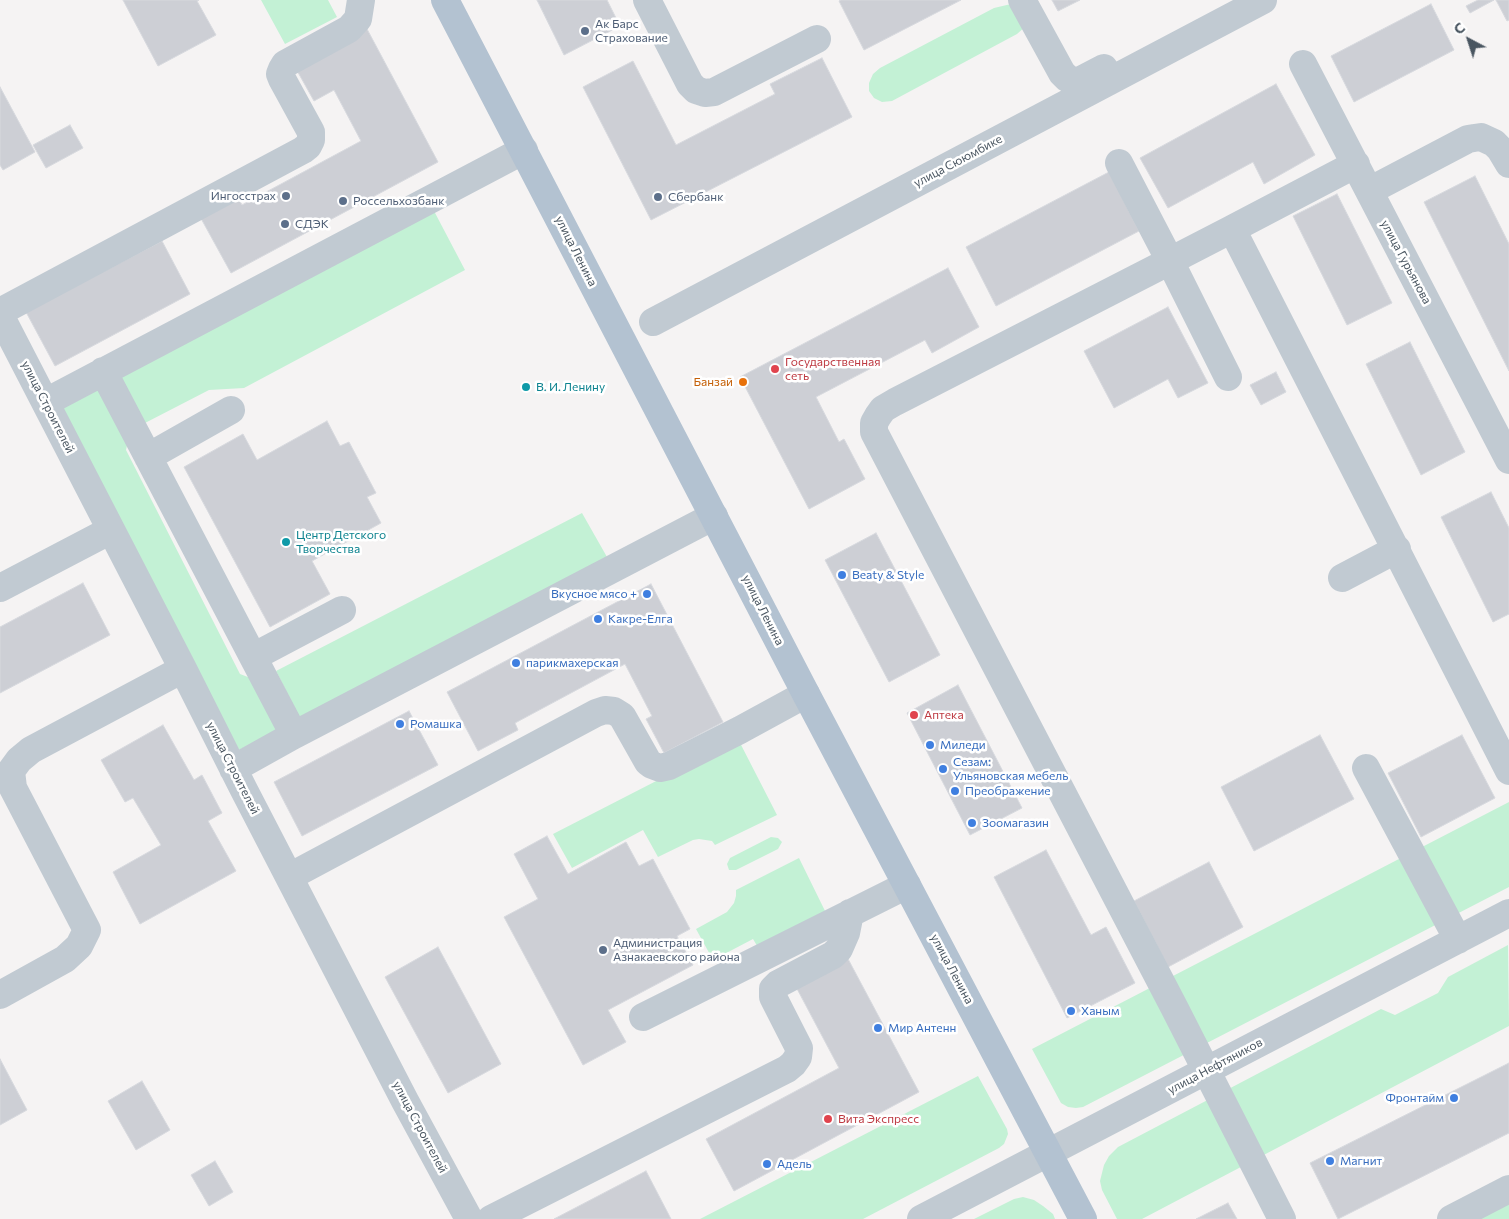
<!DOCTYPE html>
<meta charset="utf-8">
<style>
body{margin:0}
#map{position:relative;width:1509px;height:1219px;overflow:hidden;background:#f5f3f3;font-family:Commissioner,sans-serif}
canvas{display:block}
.north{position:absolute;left:1444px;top:15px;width:50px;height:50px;-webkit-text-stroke:4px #fff;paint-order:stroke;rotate:320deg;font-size:14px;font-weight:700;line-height:20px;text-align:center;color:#4a5661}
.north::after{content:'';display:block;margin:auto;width:18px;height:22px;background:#4a5661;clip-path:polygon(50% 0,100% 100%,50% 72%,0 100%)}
</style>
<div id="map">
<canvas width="1509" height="1219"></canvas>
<div class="north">С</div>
</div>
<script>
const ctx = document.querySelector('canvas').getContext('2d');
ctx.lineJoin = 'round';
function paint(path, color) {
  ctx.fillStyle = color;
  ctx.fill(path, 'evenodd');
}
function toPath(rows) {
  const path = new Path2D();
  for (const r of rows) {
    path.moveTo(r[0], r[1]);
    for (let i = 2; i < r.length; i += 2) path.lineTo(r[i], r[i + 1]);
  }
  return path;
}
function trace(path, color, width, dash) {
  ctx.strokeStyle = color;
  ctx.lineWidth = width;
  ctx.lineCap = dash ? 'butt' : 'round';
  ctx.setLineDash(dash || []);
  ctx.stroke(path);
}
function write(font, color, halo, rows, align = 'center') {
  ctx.font = font + ' Commissioner,sans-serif';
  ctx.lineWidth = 5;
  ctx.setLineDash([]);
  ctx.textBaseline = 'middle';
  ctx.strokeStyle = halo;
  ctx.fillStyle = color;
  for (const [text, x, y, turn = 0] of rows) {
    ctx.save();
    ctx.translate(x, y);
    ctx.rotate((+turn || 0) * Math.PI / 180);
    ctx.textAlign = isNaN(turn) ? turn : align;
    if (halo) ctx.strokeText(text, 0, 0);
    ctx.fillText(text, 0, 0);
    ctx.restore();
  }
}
paint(toPath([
 [261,0,328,0,337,17,285,44],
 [1011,4,1026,26,1017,34,892,101,882,102,874,98,869,91,869,83,873,74,880,68,994,8],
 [434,211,465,270,244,388,209,390,145,423,121,377],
 [102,387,129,437,126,450,240,674,253,679,279,729,239,750,61,409],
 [582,513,607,557,300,718,276,671],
 [738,739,777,815,715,845,712,841,699,839,693,840,658,857,643,830,572,868,553,834],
 [1509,802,1509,887,1083,1107,1076,1108,1068,1107,1061,1103,1032,1049],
 [771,837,778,838,782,842,778,849,736,870,729,870,727,864,730,858],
 [799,858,827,915,759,949,753,939,713,960,696,929,727,912,734,903,736,896,736,890],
 [1508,945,1509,1026,1142,1219,1117,1219,1102,1190,1100,1181,1104,1165,1109,1156,1118,1147,1381,1009,1395,1015,1438,993,1448,977],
 [978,1076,1007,1129,1008,1134,1004,1144,999,1148,863,1219,700,1219],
 [1023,1197,1034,1200,1043,1206,1053,1214,1055,1219,974,1219,1014,1199],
 [1509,1199,1509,1219,1469,1219]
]), '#c3f1d5');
const building = toPath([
 [123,0,199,0,197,1,216,35,158,66,123,0],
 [537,0,607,0,620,26,564,55,537,0],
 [841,0,961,0,864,50,839,1,841,0],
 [1052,0,1080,0,1058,11,1052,0],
 [1478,0,1494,0,1470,13,1466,6,1478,0],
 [1496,0,1509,0,1509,20,1507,21,1496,0],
 [1431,4,1454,50,1354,102,1331,56,1431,4],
 [367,29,438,162,231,273,198,213,235,192,242,205,361,141,334,90,314,101,295,67,367,29],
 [822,58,852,117,651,220,583,87,633,61,676,145,775,94,770,84,822,58],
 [1276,84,1315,155,1264,184,1253,162,1168,208,1140,158,1276,84],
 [0,87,35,152,3,170,0,165,0,87],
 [70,125,83,148,46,168,33,145,70,125],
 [1109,172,1139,231,996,306,966,247,1109,172],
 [1475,176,1509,244,1509,371,1424,202,1475,176],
 [1337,194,1392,303,1347,325,1293,216,1337,194],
 [162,241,190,294,55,366,26,312,162,241],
 [948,268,979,327,932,353,925,340,816,397,839,442,844,439,865,479,809,509,740,377,948,268],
 [1168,307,1208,383,1178,398,1168,379,1114,408,1084,351,1168,307],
 [1410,342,1465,452,1421,475,1366,364,1410,342],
 [1276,372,1286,392,1261,405,1250,385,1276,372],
 [327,421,340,446,349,442,376,493,367,497,381,523,312,561,330,594,270,627,184,467,243,434,257,460,327,421],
 [1491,492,1509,528,1509,614,1493,622,1441,517,1491,492],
 [876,533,940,655,889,682,825,560,876,533],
 [83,583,110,635,0,693,0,627,83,583],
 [651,584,723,722,664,753,646,719,652,716,625,664,515,723,518,730,478,751,447,692,651,584],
 [958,685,1022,808,970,835,907,713,958,685],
 [409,711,438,765,302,836,274,782,409,711],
 [163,725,194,780,202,775,222,813,208,821,236,871,140,924,113,872,161,845,133,798,125,802,101,760,163,725],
 [1320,735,1354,799,1254,851,1221,787,1320,735],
 [1462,735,1495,798,1421,837,1388,773,1462,735],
 [547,836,568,874,626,842,639,866,653,859,690,929,677,936,693,965,608,1010,626,1042,583,1065,504,917,538,899,514,854,547,836],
 [1046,850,1091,935,1106,927,1135,983,1067,1018,994,877,1046,850],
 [1209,862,1243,927,1168,967,1134,901,1209,862],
 [438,947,501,1064,448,1093,385,977,438,947],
 [847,957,919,1092,734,1191,706,1139,839,1068,795,985,847,957],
 [0,1059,27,1110,0,1125,0,1059],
 [1509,1063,1509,1133,1338,1219,1310,1163,1509,1063],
 [142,1081,170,1130,136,1150,108,1101,142,1081],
 [215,1161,233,1192,209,1206,191,1175,215,1161],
 [646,1171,671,1219,554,1219,646,1171],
 [1228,1203,1237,1219,1196,1219,1228,1203]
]);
paint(building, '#cdcfd5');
trace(building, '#d7d9de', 1);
trace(toPath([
 [647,0,690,84,696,90,705,93,714,92,817,39],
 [1022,0,1062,73,1067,78,1073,81,1081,80,1104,68],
 [1303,64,1509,460],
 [1119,163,1170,261,895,402,883,409,878,416,874,423,874,432,1174,1007,1282,1219],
 [1369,191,1468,139,1474,138,1481,137,1494,143,1500,149,1509,164],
 [1232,229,1356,164],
 [0,312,303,150,308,146,311,140,311,132,282,79,280,74,282,69,285,64,349,29,358,19,361,0],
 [0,315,183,669,244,790,405,1101,469,1219],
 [653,322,1263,0],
 [103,371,294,735],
 [1228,377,1170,261,1232,229,1509,771],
 [46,402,524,150],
 [148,457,231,410],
 [1342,578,1397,549],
 [0,588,111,530],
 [253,657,342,610],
 [1366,768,1458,940],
 [233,769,294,735,714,516],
 [289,877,596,713,605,710,614,711,622,716,648,762,652,765,660,768,669,766,740,730,806,694],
 [0,995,65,959,79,946,87,930,13,788,11,771,19,760,31,750,183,669],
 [643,1017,907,885],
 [491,1219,787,1069,793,1064,798,1057,799,1048,773,997,773,989,778,984,833,955,839,949,846,933,850,913],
 [921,1219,1509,913],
 [1451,1219,1509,1189]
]), '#c1cad2', 28);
trace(toPath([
 [445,0,806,694,1083,1219]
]), '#b3c2d1', 28);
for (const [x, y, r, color] of [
 [585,31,5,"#5c6f8a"],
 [286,196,5,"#5c6f8a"],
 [658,197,5,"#5c6f8a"],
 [343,201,5,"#5c6f8a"],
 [285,224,5,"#5c6f8a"],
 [775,369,5,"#e0444e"],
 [743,382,5,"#e8710a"],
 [526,387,5,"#0f9aa8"],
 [286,542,5,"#0f9aa8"],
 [842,575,5,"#3f7fe0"],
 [647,594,5,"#3f7fe0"],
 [598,619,5,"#3f7fe0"],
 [516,663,5,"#3f7fe0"],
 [914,715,5,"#e0444e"],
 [400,724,5,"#3f7fe0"],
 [930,745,5,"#3f7fe0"],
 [943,769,5,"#3f7fe0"],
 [955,791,5,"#3f7fe0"],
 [972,823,5,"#3f7fe0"],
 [603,950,5,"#5c6f8a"],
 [1071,1011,5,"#3f7fe0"],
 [878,1028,5,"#3f7fe0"],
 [1454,1098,5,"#3f7fe0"],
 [828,1119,5,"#e0444e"],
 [1330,1161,5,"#3f7fe0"],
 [767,1164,5,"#3f7fe0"]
]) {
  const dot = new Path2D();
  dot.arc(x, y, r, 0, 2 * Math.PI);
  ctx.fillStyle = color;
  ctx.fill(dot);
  trace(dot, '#fff', 2);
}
write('12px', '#4e5e75', '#fff', [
 ["Ак Барс",595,24],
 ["Страхование",595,38],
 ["Ингосстрах",276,196,"right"],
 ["Сбербанк",668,197],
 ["Россельхозбанк",353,201],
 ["СДЭК",295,224],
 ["Администрация",613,943],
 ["Азнакаевского района",613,957]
], 'left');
write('12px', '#4a5661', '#fff', [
 ["улица Сююмбике",958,161,-28],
 ["улица Ленина",576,251,63],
 ["улица Гурьянова",1406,262,62],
 ["улица Строителей",48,407,63],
 ["улица Ленина",763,610,63],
 ["улица Строителей",233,768,63],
 ["улица Ленина",952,969,62],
 ["улица Нефтяников",1215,1066,-28],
 ["улица Строителей",420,1127,62]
]);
write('12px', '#be3a42', '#fff', [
 ["Государственная",785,362],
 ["сеть",785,376],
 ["Аптека",924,715],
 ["Вита Экспресс",838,1119]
], 'left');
write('12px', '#c56008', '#fff', [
 ["Банзай",733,382]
], 'right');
write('12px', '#0d838f', '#fff', [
 ["В. И. Ленину",536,387],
 ["Центр Детского",296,535],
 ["Творчества",296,549]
], 'left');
write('12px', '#366cbe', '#fff', [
 ["Beaty & Style",852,575],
 ["Вкусное мясо +",637,594,"right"],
 ["Какре-Елга",608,619],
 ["парикмахерская",526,663],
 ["Ромашка",410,724],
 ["Миледи",940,745],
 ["Сезам:",953,762],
 ["Ульяновская мебель",953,776],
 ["Преображение",965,791],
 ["Зоомагазин",982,823],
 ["Ханым",1081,1011],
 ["Мир Антенн",888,1028],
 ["Фронтайм",1444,1098,"right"],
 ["Магнит",1340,1161],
 ["Адель",777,1164]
], 'left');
</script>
